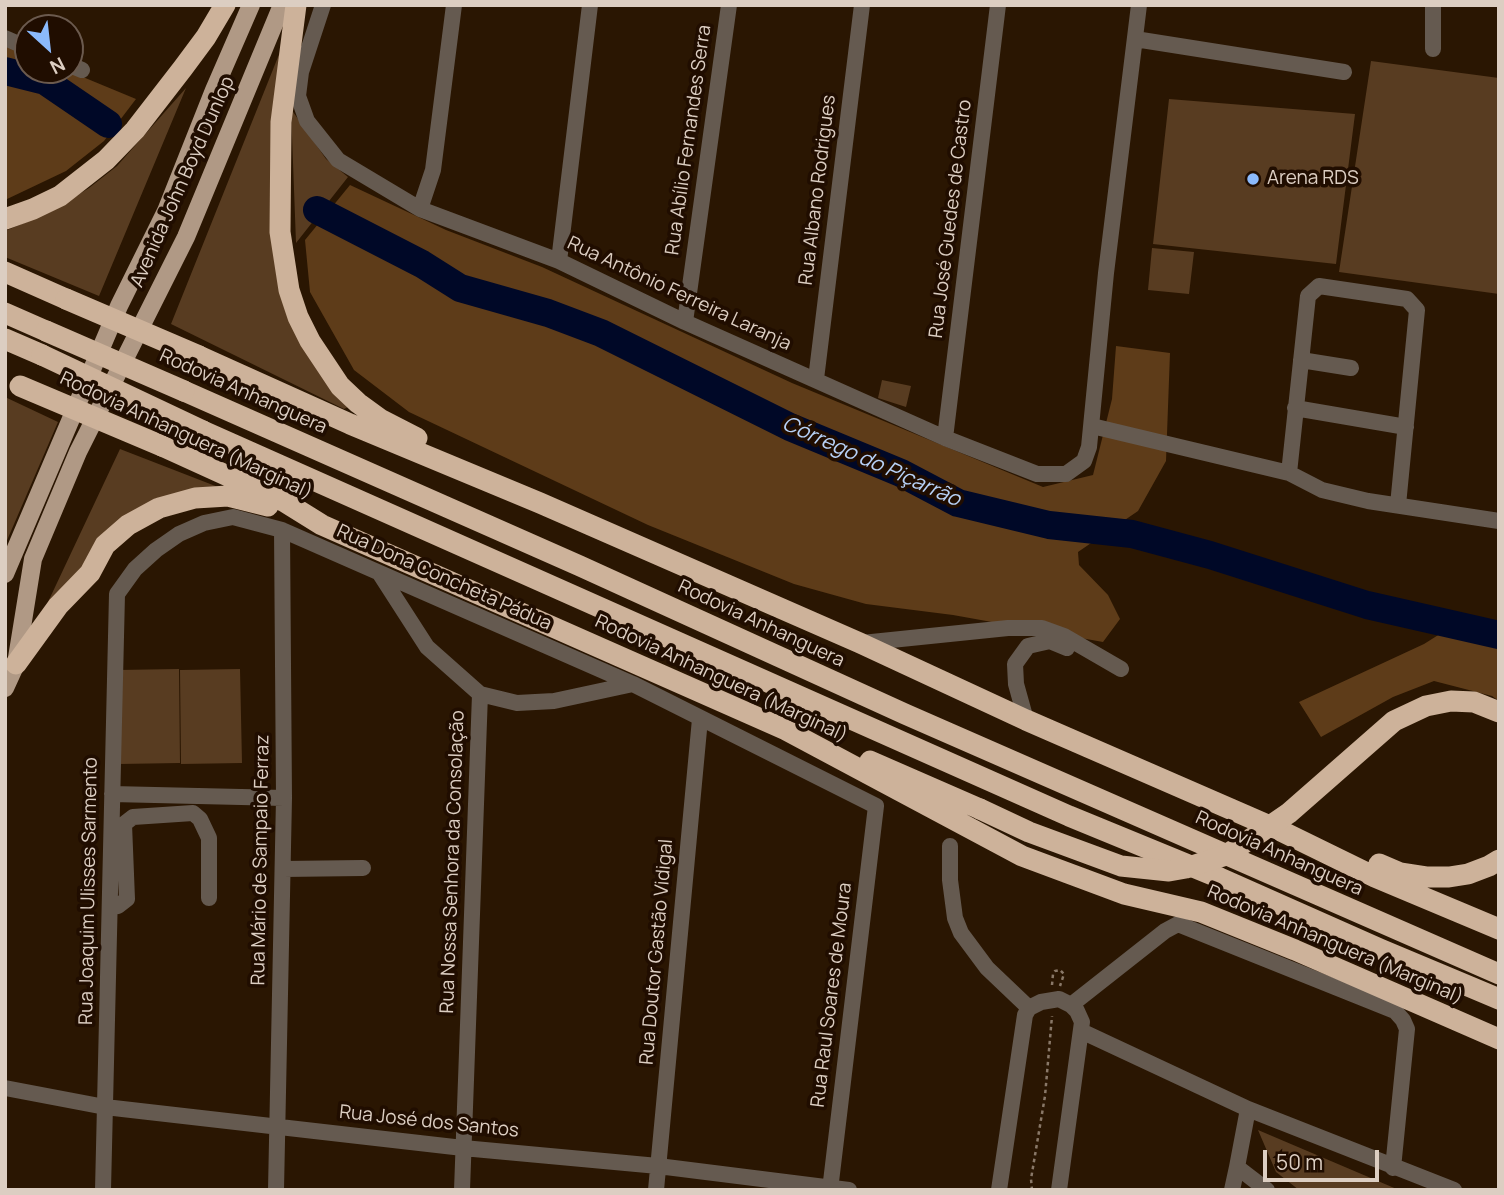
<!DOCTYPE html>
<meta charset="utf-8">
<style>
body{margin:0}
#map{position:relative;width:1504px;height:1195px;overflow:hidden;background:#2a1602;font-family:Manrope,sans-serif}
canvas{display:block}
.frame{position:absolute;inset:0;border:7px solid #dccec2;pointer-events:none}
.north{position:absolute;left:14px;top:14px;width:70px;height:70px;box-sizing:border-box;background:#200d00;border:2px solid #6b5a4e;border-radius:50%;rotate:153deg;font-size:19px;font-weight:700;line-height:28px;text-align:center;color:#dccec2}
.north::after{content:'';display:block;margin:auto;width:24px;height:32px;background:#8bbafc;clip-path:polygon(50% 0,100% 100%,50% 72%,0 100%)}
.scale{position:absolute;left:1263px;top:1150px;width:116px;height:32px;box-sizing:border-box;border:4px solid #dccec2;border-top:0;padding-left:9px;font-size:21px;line-height:24px;white-space:nowrap;color:#dccec2;-webkit-text-stroke:5px #200d00;paint-order:stroke}
</style>
<div id="map">
<canvas width="1504" height="1195"></canvas>
<div class="frame"></div>
<div class="north">N</div>
<div class="scale">50 m</div>
</div>
<script>
const ctx = document.querySelector('canvas').getContext('2d');
ctx.lineJoin = 'round';
function paint(path, color) {
  ctx.fillStyle = color;
  ctx.fill(path, 'evenodd');
}
function toPath(rows) {
  const path = new Path2D();
  for (const r of rows) {
    path.moveTo(r[0], r[1]);
    for (let i = 2; i < r.length; i += 2) path.lineTo(r[i], r[i + 1]);
  }
  return path;
}
function trace(path, color, width, dash) {
  ctx.strokeStyle = color;
  ctx.lineWidth = width;
  ctx.lineCap = dash ? 'butt' : 'round';
  ctx.setLineDash(dash || []);
  ctx.stroke(path);
}
function write(font, color, halo, rows, align = 'center') {
  ctx.font = font + ' Manrope,sans-serif';
  ctx.lineWidth = 7;
  ctx.setLineDash([]);
  ctx.textBaseline = 'middle';
  ctx.strokeStyle = halo;
  ctx.fillStyle = color;
  for (const [text, x, y, turn = 0] of rows) {
    ctx.save();
    ctx.translate(x, y);
    ctx.rotate((+turn || 0) * Math.PI / 180);
    ctx.textAlign = isNaN(turn) ? turn : align;
    if (halo) ctx.strokeText(text, 0, 0);
    ctx.fillText(text, 0, 0);
    ctx.restore();
  }
}
paint(toPath([
 [280,52,277,258,348,407,344,409,171,324],
 [1371,61,1499,78,1499,294,1339,272],
 [186,88,99,296,5,257,5,231,50,212,89,188,117,166],
 [1169,99,1355,114,1336,264,1153,244],
 [291,109,326,159,348,177,296,243],
 [1152,248,1194,252,1189,294,1148,290],
 [882,380,911,386,906,407,878,398],
 [5,397,58,422,5,545],
 [120,449,218,487,188,492,83,567,48,602],
 [179,669,180,763,119,764,118,670],
 [240,669,242,763,181,764,180,670],
 [1258,1130,1399,1190,1299,1190,1276,1172]
]), '#583c21');
paint(toPath([
 [5,45,28,54,28,70,66,70,136,99,104,141,66,171,5,200],
 [350,185,446,230,542,267,792,383,1043,487,1093,475,1112,399,1116,346,1170,353,1166,461,1138,511,1078,552,1079,565,1108,595,1120,619,1103,642,953,615,866,604,794,584,648,525,409,412,354,370,310,292,305,240],
 [1443,632,1499,646,1499,701,1492,696,1434,681,1393,697,1321,737,1299,702,1424,644]
]), '#5e3c19');
trace(toPath([
 [5,71,45,81,108,124],
 [317,210,422,264,460,288,548,313,601,333,790,427,901,473,958,503,1049,525,1132,534,1210,555,1367,605,1499,635]
]), '#000827', 28);
trace(toPath([
 [1052,985,1053,974,1055,971,1060,970,1064,974,1060,986],
 [1032,1190,1031,1179,1045,1096,1052,1016]
]), '#897868', 2.5, [3.5, 3.5]);
trace(toPath([
 [323,5,301,72,298,96,307,121,338,160,420,209,559,261,685,322,945,438,1037,474,1066,474,1084,461,1089,447,1106,273,1139,5],
 [1433,5,1433,49],
 [5,38,28,48],
 [1135,39,1344,72],
 [70,65,82,70],
 [420,209,433,170,454,5],
 [559,261,590,5],
 [685,322,729,5],
 [1301,360,1351,368],
 [816,379,862,5],
 [1295,408,1406,427],
 [1092,426,1289,473,1322,490,1368,501,1499,521],
 [945,438,998,5],
 [1289,473,1308,296,1319,286,1407,299,1417,310,1398,505],
 [380,574,427,647,480,694,462,1190],
 [862,643,1008,628,1042,628,1064,636,1121,669],
 [480,694,517,703,554,701,633,684],
 [1026,720,1016,684,1015,664,1028,646,1050,641,1067,648],
 [112,794,284,798],
 [950,846,950,880,955,918,961,933,987,968,1029,1008],
 [283,869,363,868],
 [110,907,118,906,127,899,124,824,133,817,193,813,200,819,209,838,209,898],
 [1071,1005,1165,931,1178,924,1395,1011,1403,1020,1407,1029,1393,1168],
 [1081,1031,1248,1109,1237,1167,1267,1190],
 [5,1088,105,1107,463,1148,658,1166,849,1190],
 [1248,1109,1454,1190],
 [103,1190,117,594,135,569,156,550,179,534,204,523,233,517,282,530,633,684,876,806,830,1190],
 [276,1190,284,798,282,530],
 [656,1190,700,719],
 [999,1190,1025,1015,1029,1008,1041,1002,1059,999,1071,1005,1077,1011,1082,1022,1059,1190],
 [1232,1190,1237,1167]
]), '#655a50', 16);
trace(toPath([
 [5,574,119,306,166,211,214,90,251,5],
 [5,688,16,664,33,559,78,452,186,237,282,5]
]), '#b09985', 18);
trace(toPath([
 [296,5,281,122,280,232,289,290,298,317,310,341,340,386,358,403,380,419,417,438],
 [5,219,33,209,60,196,106,160,135,130,183,68,206,37,225,5],
 [5,272,66,299],
 [5,313,46,331],
 [5,339,42,355],
 [199,356,350,424,540,503,860,643,1026,720,1281,831,1375,877,1499,929],
 [184,391,580,566,905,714,1499,974],
 [203,431,1069,816,1220,878,1380,949,1499,999],
 [162,446,285,502,322,525,786,730,1022,856,1124,894,1201,912,1295,950,1499,1039],
 [16,664,58,606,90,573,105,545,128,525,159,508,195,498,228,496,268,506],
 [870,761,980,809],
 [1379,864,1400,873,1426,877,1449,877,1468,874,1489,866,1499,860]
]), '#cdb29a', 21);
trace(toPath([
 [66,299,199,356],
 [46,331,184,391],
 [42,355,203,431],
 [20,386,162,446],
 [980,809,1029,832,1121,866,1169,871,1186,868,1226,855,1267,828,1289,813,1394,721,1426,706,1451,701,1474,702,1499,712]
]), '#cdb29a', 21);
for (const [x, y, r, color] of [
 [1253,179,7,"#8bbafc"]
]) {
  const dot = new Path2D();
  dot.arc(x, y, r, 0, 2 * Math.PI);
  ctx.fillStyle = color;
  ctx.fill(dot);
  trace(dot, '#200d00', 2.5);
}
write('19px', '#dccec2', '#200d00', [
 ["Rua Abílio Fernandes Serra",689,140,-82],
 ["Avenida John Boyd Dunlop",183,182,-66],
 ["Rua Albano Rodrigues",818,190,-83],
 ["Rua José Guedes de Castro",951,219,-83],
 ["Rua Antônio Ferreira Laranja",679,294,25],
 ["Rodovia Anhanguera",243,392,24],
 ["Rodovia Anhanguera (Marginal)",186,436,25],
 ["Rua Dona Concheta Pádua",444,578,24],
 ["Rodovia Anhanguera",761,624,25],
 ["Rodovia Anhanguera (Marginal)",721,679,25],
 ["Rodovia Anhanguera",1279,854,24],
 ["Rua Mário de Sampaio Ferraz",261,860,-89],
 ["Rua Nossa Senhora da Consolação",453,862,-88],
 ["Rua Joaquim Ulisses Sarmento",89,891,-89],
 ["Rodovia Anhanguera (Marginal)",1335,945,23],
 ["Rua Doutor Gastão Vidigal",657,952,-85],
 ["Rua Raul Soares de Moura",832,995,-83],
 ["Rua José dos Santos",429,1122,6]
]);
write('19px', '#dccec2', '#200d00', [
 ["Arena RDS",1267,179]
], 'left');
write('italic 21px', '#b7d1f6', '#200d00', [
 ["Córrego do Piçarrão",871,462,24]
]);
</script>
